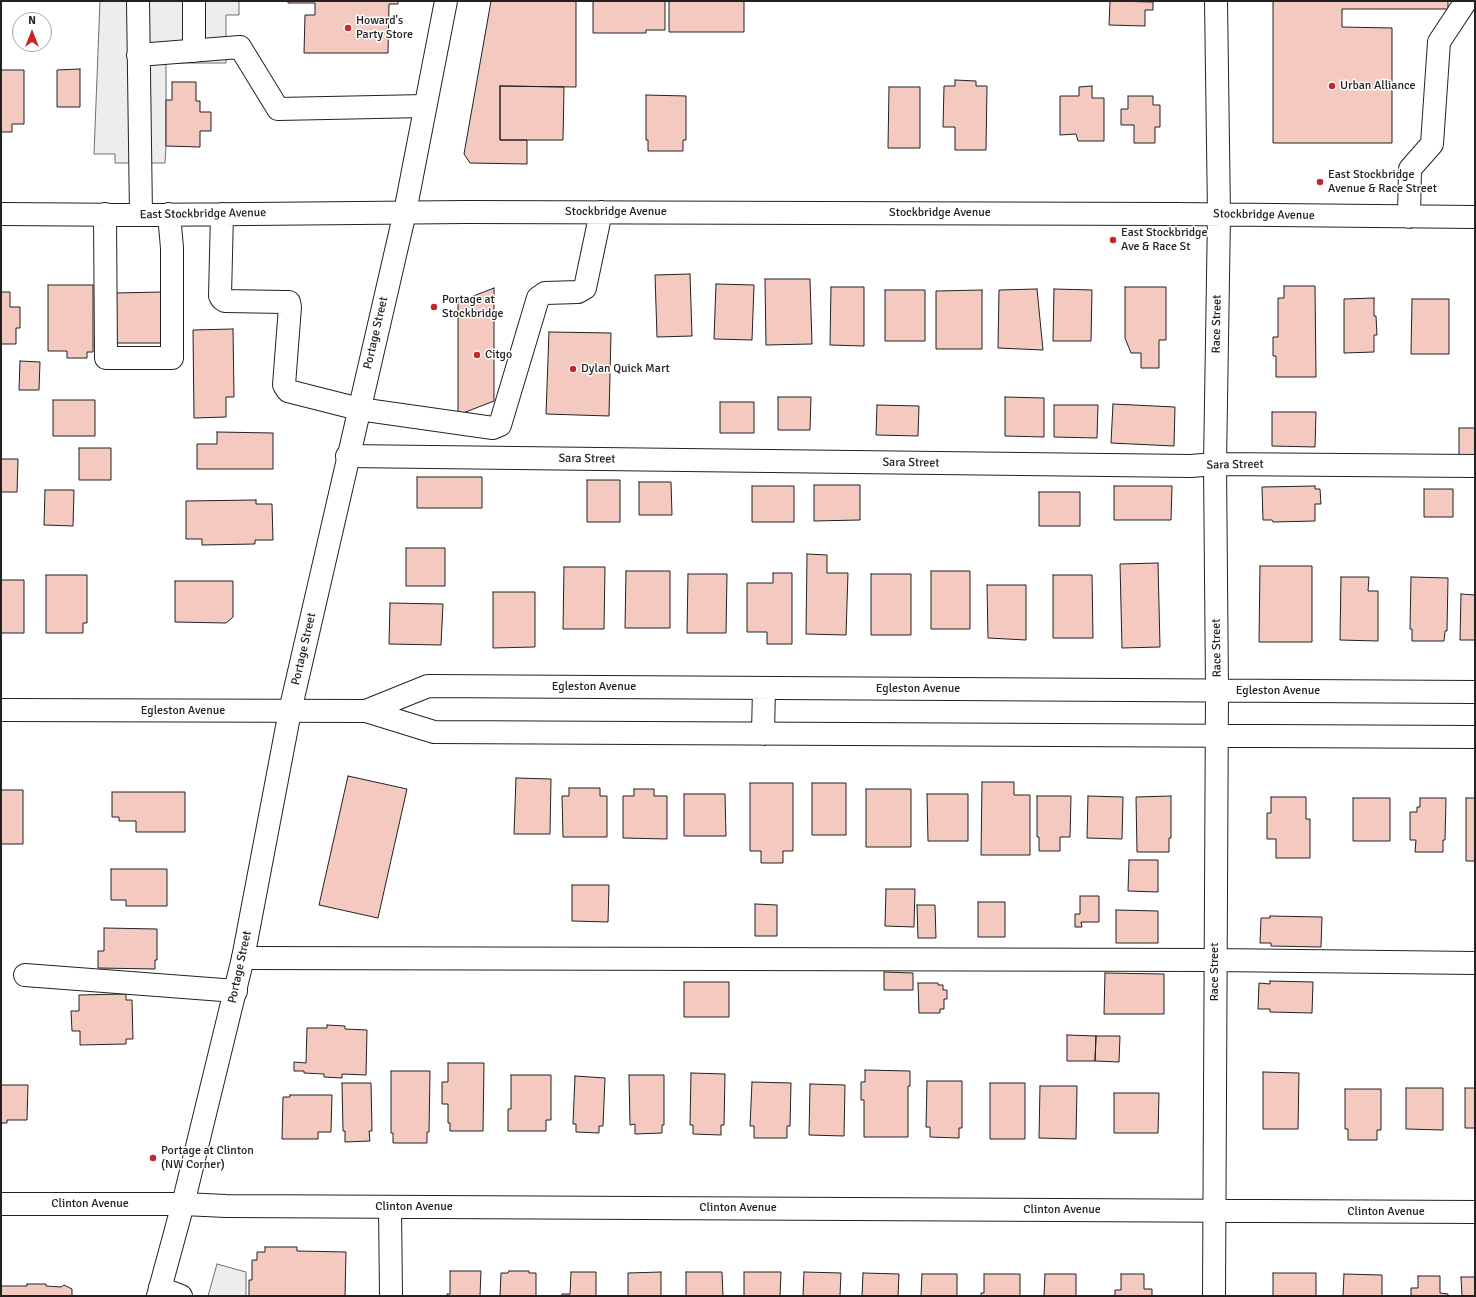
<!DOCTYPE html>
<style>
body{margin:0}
#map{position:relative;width:1476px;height:1297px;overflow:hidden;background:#fff;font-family:Signika,sans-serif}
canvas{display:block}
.frame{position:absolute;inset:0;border:2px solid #222;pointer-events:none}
.north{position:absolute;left:12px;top:12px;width:40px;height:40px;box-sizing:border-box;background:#fff;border:1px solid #a7a7a7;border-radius:50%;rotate:0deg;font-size:11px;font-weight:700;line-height:16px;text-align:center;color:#222}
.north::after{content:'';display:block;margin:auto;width:14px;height:18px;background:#c62828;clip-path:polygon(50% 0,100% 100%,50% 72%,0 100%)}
</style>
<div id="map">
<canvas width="1476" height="1297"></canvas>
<div class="frame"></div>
<div class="north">N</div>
</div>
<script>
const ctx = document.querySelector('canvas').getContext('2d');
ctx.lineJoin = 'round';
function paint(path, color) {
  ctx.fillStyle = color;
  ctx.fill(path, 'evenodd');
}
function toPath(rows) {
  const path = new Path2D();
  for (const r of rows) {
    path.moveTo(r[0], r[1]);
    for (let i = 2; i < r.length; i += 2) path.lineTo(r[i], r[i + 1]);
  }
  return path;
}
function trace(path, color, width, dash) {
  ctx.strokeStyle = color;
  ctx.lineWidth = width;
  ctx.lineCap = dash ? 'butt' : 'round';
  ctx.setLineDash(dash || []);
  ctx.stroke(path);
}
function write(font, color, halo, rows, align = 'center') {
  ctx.font = font + ' Signika,sans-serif';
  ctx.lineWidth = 3;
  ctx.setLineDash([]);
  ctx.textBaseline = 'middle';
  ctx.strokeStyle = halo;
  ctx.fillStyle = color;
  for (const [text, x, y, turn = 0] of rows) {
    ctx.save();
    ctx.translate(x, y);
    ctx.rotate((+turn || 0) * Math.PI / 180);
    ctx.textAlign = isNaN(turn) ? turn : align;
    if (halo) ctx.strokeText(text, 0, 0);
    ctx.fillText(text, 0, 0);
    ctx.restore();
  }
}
const parking = toPath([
 [100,1,239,1,239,15,226,15,226,63,166,63,166,146,165,163,115,163,115,154,94,154,100,1],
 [217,1264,246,1272,246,1296,208,1296,217,1264]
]);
paint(parking, '#ededed');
trace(parking, '#6f6f6f', 1);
const building = toPath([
 [288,1,398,1,398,4,389,4,388,53,304,53,305,15,315,15,315,3,288,3,288,1],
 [491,1,576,1,576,87,500,86,500,140,527,140,527,164,470,163,464,154,491,1],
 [593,1,665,1,665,30,646,30,646,33,593,33,593,1],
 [669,1,744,1,744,32,669,32,669,1],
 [1110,1,1153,2,1153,10,1145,10,1145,26,1109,25,1110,1],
 [1273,1,1448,1,1448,9,1342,9,1342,27,1392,28,1392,143,1273,143,1273,1],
 [80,69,80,107,57,107,57,70,80,69],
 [1,70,24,70,24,124,12,124,12,132,1,132,1,70],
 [955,80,976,81,976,86,987,86,986,150,955,150,955,127,943,127,944,86,955,86,955,80],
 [172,82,196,82,196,101,200,101,200,112,211,112,211,131,200,131,200,147,166,146,166,100,172,100,172,82],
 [500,86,564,87,563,140,500,140,500,86],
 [1092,86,1092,98,1104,98,1104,141,1078,141,1076,134,1060,135,1060,96,1079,96,1079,87,1092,86],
 [889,87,920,87,920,148,888,148,889,87],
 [646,95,686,96,686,140,683,140,683,151,648,151,648,140,646,140,646,95],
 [1128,96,1153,96,1153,105,1160,105,1160,127,1155,127,1155,143,1134,143,1134,125,1121,125,1121,109,1128,109,1128,96],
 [690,274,692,336,657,337,655,275,690,274],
 [765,279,810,279,812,344,766,345,765,279],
 [716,284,754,285,752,340,714,339,716,284],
 [48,285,93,285,93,352,87,352,87,358,67,358,67,351,48,351,48,285],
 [1284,286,1315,286,1316,377,1276,377,1276,356,1273,356,1273,337,1278,337,1278,298,1284,298,1284,286],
 [831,287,864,287,864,346,830,345,831,287],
 [1125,287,1166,287,1166,340,1159,340,1159,368,1141,368,1141,353,1131,353,1125,338,1125,287],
 [494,288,494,401,458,415,458,302,494,288],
 [1037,289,1043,350,998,348,999,290,1037,289],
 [1054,289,1092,290,1091,341,1053,341,1054,289],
 [885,290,925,290,925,341,885,341,885,290],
 [982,290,982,349,936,349,936,291,982,290],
 [1,292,10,292,10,307,20,307,20,328,16,328,16,344,1,344,1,292],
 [162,292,162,343,115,343,115,293,162,292],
 [1374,298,1374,316,1376,316,1377,335,1374,335,1374,352,1344,353,1344,299,1374,298],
 [1412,299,1449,299,1449,354,1411,354,1412,299],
 [233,329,234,397,226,397,226,417,194,418,193,330,233,329],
 [549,332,611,333,609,416,546,414,549,332],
 [20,361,40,362,39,390,19,390,20,361],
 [778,397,811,397,810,430,778,430,778,397],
 [1005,397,1044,398,1044,437,1005,436,1005,397],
 [53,400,95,400,95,436,53,436,53,400],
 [720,402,754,402,754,433,720,433,720,402],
 [1113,404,1175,407,1174,446,1111,443,1113,404],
 [877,405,919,406,918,436,876,435,877,405],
 [1054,405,1098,405,1097,438,1054,437,1054,405],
 [1272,412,1316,412,1315,447,1272,446,1272,412],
 [1459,428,1475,428,1475,455,1459,455,1459,428],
 [217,432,273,433,273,469,197,469,197,444,217,444,217,432],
 [79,448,111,448,111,480,79,480,79,448],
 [1,459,18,459,17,492,1,492,1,459],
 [417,477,482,477,482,508,417,508,417,477],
 [587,480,620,480,620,522,587,522,587,480],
 [639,482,671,482,672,515,639,515,639,482],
 [814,485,860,485,860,520,814,521,814,485],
 [752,486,794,486,794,522,752,522,752,486],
 [1114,486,1172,486,1171,520,1114,520,1114,486],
 [1315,486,1315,489,1320,489,1321,504,1315,504,1315,521,1273,522,1272,520,1263,520,1262,487,1315,486],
 [1424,489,1453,489,1453,517,1424,517,1424,489],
 [45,490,74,490,73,526,44,525,45,490],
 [1039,492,1080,492,1080,526,1039,526,1039,492],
 [256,500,256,504,272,504,273,540,255,540,255,544,202,545,202,539,186,539,186,501,256,500],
 [406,548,445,548,445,586,406,586,406,548],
 [807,554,827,555,827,573,848,573,846,635,806,634,807,554],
 [1158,563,1160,647,1122,648,1120,564,1158,563],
 [1260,566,1312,566,1312,642,1259,642,1260,566],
 [564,567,605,567,604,629,563,629,564,567],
 [626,571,670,571,670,628,625,628,626,571],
 [931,571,970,571,970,629,931,629,931,571],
 [773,573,792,573,792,644,767,644,767,632,747,632,747,583,773,583,773,573],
 [688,574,727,574,726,633,687,633,688,574],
 [871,574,911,574,911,635,871,635,871,574],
 [46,575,87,575,87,623,83,623,83,633,46,633,46,575],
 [1053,575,1092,575,1093,638,1053,638,1053,575],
 [1341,577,1369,577,1368,591,1378,591,1378,641,1340,640,1341,577],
 [1411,577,1448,578,1447,631,1445,631,1444,641,1412,641,1412,629,1410,629,1411,577],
 [1,580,24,580,24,633,1,633,1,580],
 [175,581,233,581,233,617,226,623,175,622,175,581],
 [987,585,1026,585,1026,640,988,638,987,585],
 [493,592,535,592,535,647,493,648,493,592],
 [1461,594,1475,595,1475,640,1460,640,1461,594],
 [390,603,443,604,441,645,389,644,390,603],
 [348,776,407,789,378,918,319,905,348,776],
 [516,778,551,779,550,834,514,834,516,778],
 [982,782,1014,782,1014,795,1030,795,1030,855,981,855,982,782],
 [750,783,793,783,793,851,783,851,783,863,761,863,761,851,750,851,750,783],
 [812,783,846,783,846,835,812,835,812,783],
 [569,788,600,788,600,796,607,796,607,837,563,837,562,796,569,796,569,788],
 [634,789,654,789,654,796,667,796,667,839,623,838,623,796,634,796,634,789],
 [866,789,911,789,911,847,866,847,866,789],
 [1,790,23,790,23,844,1,844,1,790],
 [112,792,185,792,185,832,136,832,136,821,119,821,119,817,112,817,112,792],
 [684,794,725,794,726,836,684,836,684,794],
 [927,794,968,794,968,841,928,841,927,794],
 [1037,796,1071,796,1070,837,1060,837,1060,851,1039,851,1039,837,1037,837,1037,796],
 [1088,796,1123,797,1122,839,1087,838,1088,796],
 [1171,796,1171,838,1169,838,1169,852,1137,852,1136,797,1171,796],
 [1271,797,1306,797,1306,819,1310,819,1310,858,1276,858,1276,839,1267,839,1267,813,1271,813,1271,797],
 [1353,798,1390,798,1390,841,1353,841,1353,798],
 [1420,798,1446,798,1445,840,1443,840,1443,852,1415,852,1416,840,1410,840,1410,812,1417,812,1417,807,1420,807,1420,798],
 [1466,798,1475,798,1475,861,1466,861,1466,798],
 [1129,860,1158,860,1158,892,1128,891,1129,860],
 [111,869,167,869,167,906,126,906,126,900,111,900,111,869],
 [572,885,609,885,608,922,572,921,572,885],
 [886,889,915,889,914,927,885,926,886,889],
 [1080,896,1099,896,1099,922,1081,922,1082,927,1075,927,1075,914,1080,914,1080,896],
 [978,902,1005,902,1005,937,978,937,978,902],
 [755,904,777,905,777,936,755,936,755,904],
 [917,905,935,905,936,938,918,938,917,905],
 [1116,910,1158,911,1158,943,1116,943,1116,910],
 [1270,916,1322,917,1321,947,1271,946,1271,943,1260,943,1261,918,1270,918,1270,916],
 [104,928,157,929,157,960,155,960,155,969,98,968,98,951,104,951,104,928],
 [884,972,913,973,913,990,884,990,884,972],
 [1105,973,1164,974,1164,1014,1104,1014,1105,973],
 [1270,981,1313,982,1312,1013,1270,1012,1270,1009,1258,1009,1259,983,1270,984,1270,981],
 [684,982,729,982,729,1017,684,1017,684,982],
 [918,983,938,983,938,985,943,985,943,990,947,990,947,999,944,999,944,1009,940,1009,940,1013,919,1013,918,983],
 [126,994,126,1000,132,1000,133,1039,126,1039,126,1044,80,1045,80,1031,72,1031,71,1011,79,1011,79,995,126,994],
 [327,1025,345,1026,345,1029,367,1030,366,1075,342,1074,342,1078,324,1077,324,1074,304,1073,304,1071,294,1071,294,1062,306,1063,307,1028,327,1028,327,1025],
 [1067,1035,1096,1036,1095,1061,1067,1061,1067,1035],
 [1096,1036,1120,1036,1119,1062,1095,1061,1096,1036],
 [448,1063,484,1063,483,1131,450,1131,450,1123,448,1123,448,1104,442,1104,442,1082,448,1082,448,1063],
 [865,1070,910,1071,910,1086,908,1086,908,1137,864,1137,864,1100,861,1100,861,1082,865,1082,865,1070],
 [391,1071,430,1071,429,1132,427,1132,427,1143,393,1143,393,1133,391,1133,391,1071],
 [1263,1072,1299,1073,1298,1129,1263,1129,1263,1072],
 [691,1073,725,1074,724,1125,721,1125,721,1135,693,1134,693,1125,690,1125,691,1073],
 [511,1075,551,1075,551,1120,546,1120,546,1131,508,1131,508,1109,511,1109,511,1075],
 [629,1075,664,1075,664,1125,662,1125,662,1133,635,1134,635,1124,630,1125,629,1075],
 [575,1076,605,1078,603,1126,599,1126,599,1133,576,1132,576,1124,573,1124,575,1076],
 [927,1081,962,1081,962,1128,959,1128,959,1138,930,1137,930,1127,926,1127,927,1081],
 [752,1082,791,1083,790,1126,787,1126,787,1138,754,1138,754,1126,750,1126,752,1082],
 [342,1083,371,1083,372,1131,369,1131,370,1141,345,1142,345,1131,343,1131,342,1083],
 [990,1083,1025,1083,1025,1139,990,1139,990,1083],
 [810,1084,845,1085,844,1136,809,1135,810,1084],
 [1,1085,28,1085,27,1120,7,1120,7,1123,1,1123,1,1085],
 [1040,1086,1077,1086,1076,1139,1039,1138,1040,1086],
 [1406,1088,1443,1088,1443,1130,1406,1129,1406,1088],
 [1465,1088,1475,1088,1475,1128,1465,1128,1465,1088],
 [1345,1089,1381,1089,1381,1130,1377,1130,1377,1140,1348,1140,1348,1129,1345,1129,1345,1089],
 [1114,1093,1159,1093,1158,1133,1114,1133,1114,1093],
 [290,1095,332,1095,331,1132,318,1132,318,1139,282,1139,283,1097,290,1097,290,1095],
 [265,1247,297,1247,297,1251,346,1252,345,1296,249,1296,249,1280,252,1280,252,1260,257,1260,257,1252,265,1252,265,1247],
 [450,1271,481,1271,480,1296,447,1296,447,1294,450,1294,450,1271],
 [509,1271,529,1271,529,1273,536,1273,536,1296,500,1296,501,1273,508,1273,509,1271],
 [571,1272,596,1272,596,1296,562,1296,562,1294,570,1294,571,1272],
 [661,1272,661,1296,628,1296,628,1273,661,1272],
 [686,1272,722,1272,723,1296,686,1296,686,1272],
 [744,1272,781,1272,780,1296,744,1296,744,1272],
 [804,1272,841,1273,840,1296,803,1296,804,1272],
 [863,1273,899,1274,898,1296,862,1296,863,1273],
 [1273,1273,1316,1273,1316,1296,1273,1296,1273,1273],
 [922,1274,957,1274,957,1296,921,1296,922,1274],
 [984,1274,1020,1274,1020,1296,981,1296,981,1293,984,1293,984,1274],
 [1045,1274,1076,1274,1076,1296,1044,1296,1045,1274],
 [1121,1274,1144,1274,1144,1289,1152,1289,1152,1296,1115,1296,1115,1290,1121,1290,1121,1274],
 [1344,1274,1382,1275,1382,1296,1343,1296,1344,1274],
 [1418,1276,1440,1276,1440,1293,1448,1294,1448,1296,1411,1296,1411,1288,1418,1288,1418,1276],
 [1461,1277,1475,1277,1475,1296,1462,1296,1461,1277],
 [27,1284,46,1284,46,1286,61,1287,64,1285,72,1289,72,1296,1,1296,1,1286,27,1286,27,1284]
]);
paint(building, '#f3c9c0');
trace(building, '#222', 1);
const minor = toPath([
 [138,1,141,215],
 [194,1,194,51],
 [138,55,240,47,278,109,425,106],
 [1,214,141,215,466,212,1175,214,1475,217],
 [105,214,106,358,172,358,172,248,169,214],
 [222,214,220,296,222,299,225,301,285,302,289,302,290,307,284,385,288,391,359,409,493,428,500,425,538,298,545,293,578,292,585,288,601,212],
 [1409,217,1410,169,1432,144,1439,42,1466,1],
 [347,456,1191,466,1215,464,1475,466],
 [1,710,366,711,434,732,1475,737],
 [366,711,428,686,1475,692],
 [763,734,764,688],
 [243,958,1215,960,1475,963],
 [25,975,236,991],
 [1,1204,183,1204,226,1206,1475,1212],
 [390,1207,391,1296],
 [160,1288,181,1296],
 [1214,1296,1217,690,1215,464,1219,215,1216,1]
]);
const major = toPath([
 [158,1296,183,1204,243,958,290,711,405,212,446,1]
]);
trace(minor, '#222', 24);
trace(major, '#222', 24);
trace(minor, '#fff', 22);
trace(major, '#fff', 22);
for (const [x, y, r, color] of [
 [348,28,4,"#c62828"],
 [1332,86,4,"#c62828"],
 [1320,182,4,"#c62828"],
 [1113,240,4,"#c62828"],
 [434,307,4,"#c62828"],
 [477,355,4,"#c62828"],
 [573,369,4,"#c62828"],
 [153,1158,4,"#c62828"]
]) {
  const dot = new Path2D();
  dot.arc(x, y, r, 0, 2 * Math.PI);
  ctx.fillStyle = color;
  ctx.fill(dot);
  trace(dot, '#fff', 1.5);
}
write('12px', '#222', '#fff', [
 ["Howard's",356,21],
 ["Party Store",356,35],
 ["Urban Alliance",1340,86],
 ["East Stockbridge",1328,175],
 ["Avenue & Race Street",1328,189],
 ["East Stockbridge",1121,233],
 ["Ave & Race St",1121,247],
 ["Portage at",442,300],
 ["Stockbridge",442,314],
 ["Citgo",485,355],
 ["Dylan Quick Mart",581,369],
 ["Portage at Clinton",161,1151],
 ["(NW Corner)",161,1165]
], 'left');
write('12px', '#222', '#fff', [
 ["Stockbridge Avenue",616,212],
 ["Stockbridge Avenue",940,213],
 ["East Stockbridge Avenue",203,214,-1],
 ["Stockbridge Avenue",1264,215,1],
 ["Race Street",1217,324,-89],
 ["Portage Street",376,333,-77],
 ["Sara Street",587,459,1],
 ["Sara Street",911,463,1],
 ["Sara Street",1235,465,-1],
 ["Race Street",1217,648,-91],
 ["Portage Street",304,649,-77],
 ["Egleston Avenue",594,687],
 ["Egleston Avenue",918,689],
 ["Egleston Avenue",1278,691],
 ["Egleston Avenue",183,711],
 ["Portage Street",240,967,-78],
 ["Race Street",1215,972,-90],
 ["Clinton Avenue",90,1204],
 ["Clinton Avenue",414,1207],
 ["Clinton Avenue",738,1208],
 ["Clinton Avenue",1062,1210],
 ["Clinton Avenue",1386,1212]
]);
</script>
